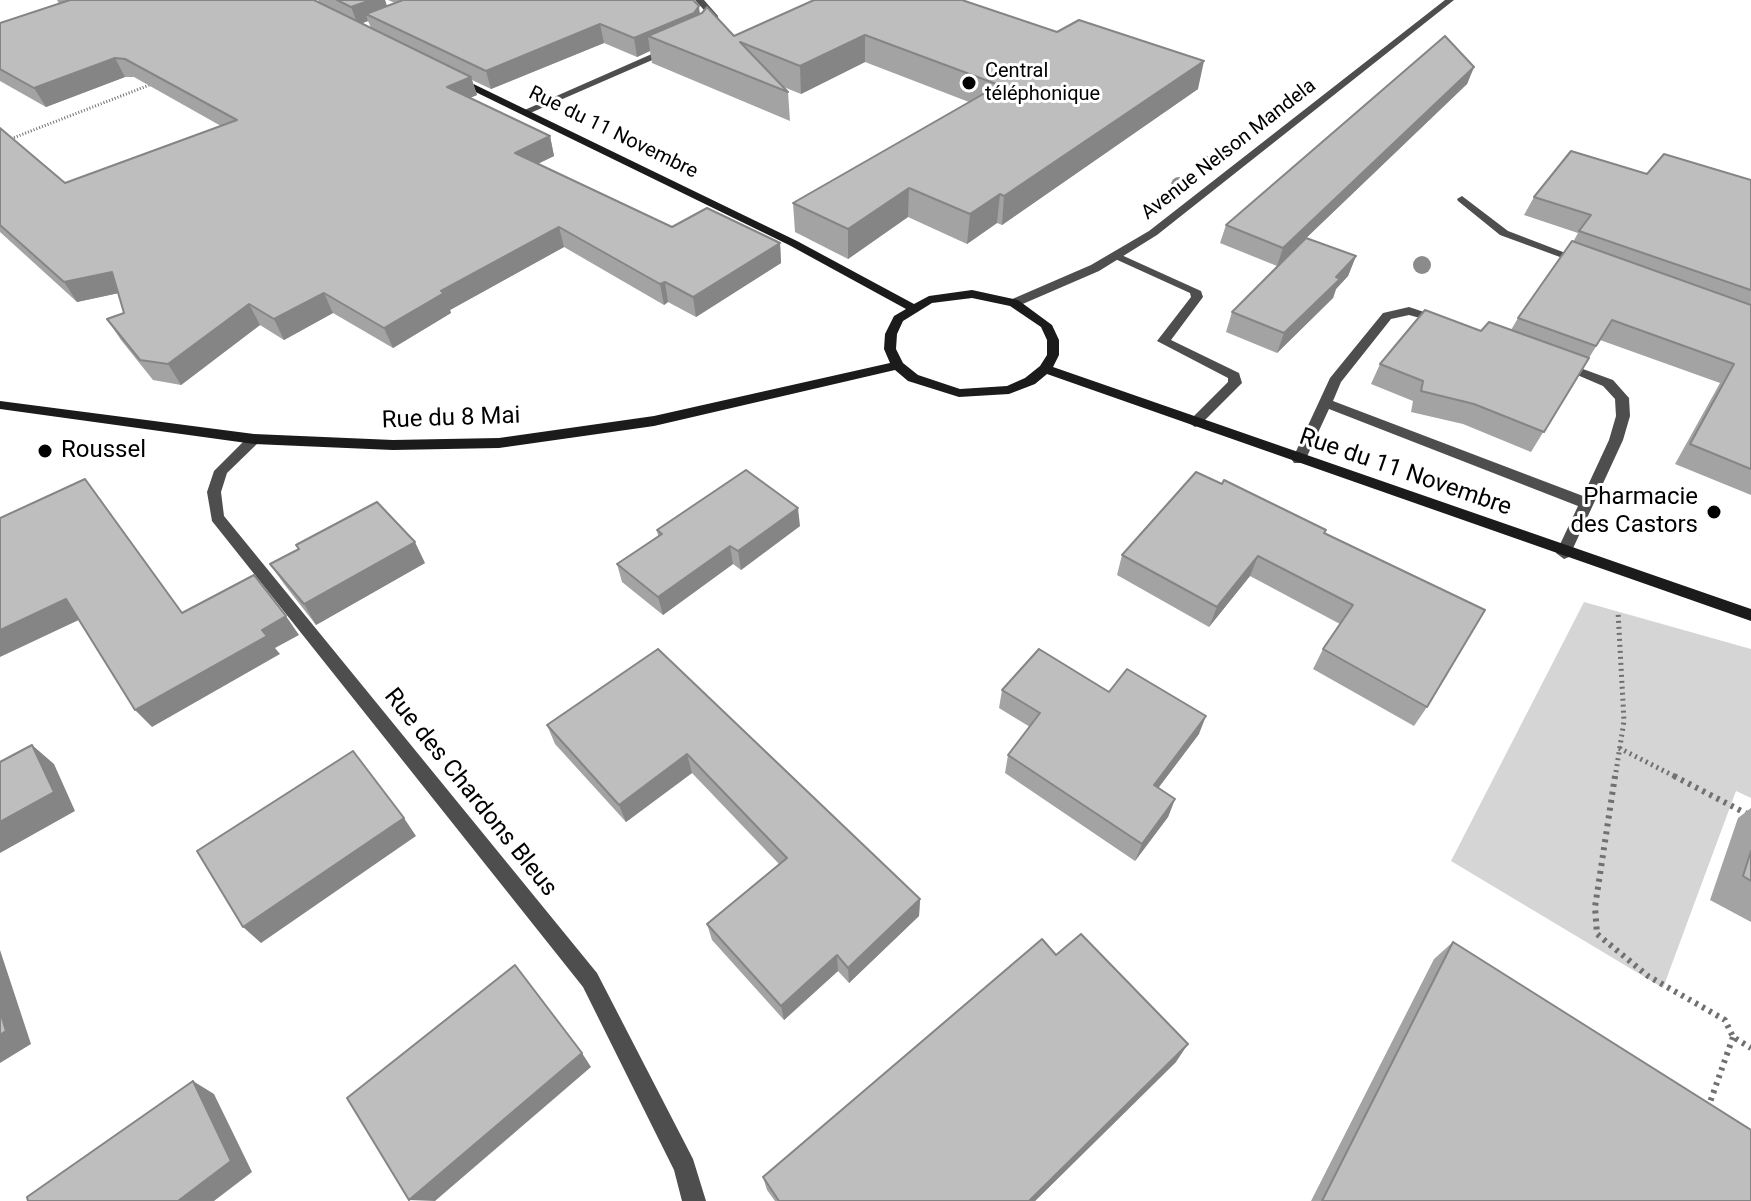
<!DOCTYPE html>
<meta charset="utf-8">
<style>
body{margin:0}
canvas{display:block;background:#fff}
</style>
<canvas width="1751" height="1201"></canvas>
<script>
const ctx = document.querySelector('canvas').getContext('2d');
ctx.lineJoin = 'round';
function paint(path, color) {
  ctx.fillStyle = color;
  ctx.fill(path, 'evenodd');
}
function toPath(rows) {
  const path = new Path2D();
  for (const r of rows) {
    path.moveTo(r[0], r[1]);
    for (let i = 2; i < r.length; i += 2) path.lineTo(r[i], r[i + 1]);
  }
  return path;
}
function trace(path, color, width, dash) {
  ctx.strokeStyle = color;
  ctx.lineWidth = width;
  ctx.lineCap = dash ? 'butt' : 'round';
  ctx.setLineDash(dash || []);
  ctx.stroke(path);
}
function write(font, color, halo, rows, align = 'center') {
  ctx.font = font + ' Roboto,sans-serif';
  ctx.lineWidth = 6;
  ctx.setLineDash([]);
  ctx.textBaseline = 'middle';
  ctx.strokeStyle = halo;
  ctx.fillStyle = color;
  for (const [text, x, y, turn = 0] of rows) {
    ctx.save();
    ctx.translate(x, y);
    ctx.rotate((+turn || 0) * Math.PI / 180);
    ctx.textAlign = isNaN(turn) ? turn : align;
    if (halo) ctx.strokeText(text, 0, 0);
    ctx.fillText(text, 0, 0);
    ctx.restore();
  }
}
paint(toPath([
 [1584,602,1751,649,1751,798,1736,791,1663,988,1451,861]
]), '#d5d5d5');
trace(toPath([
 [0,143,152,84]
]), '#707070', 3, [1, 2]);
trace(toPath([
 [1619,748,1678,778],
 [1615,778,1624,721,1618,611]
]), '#707070', 5, [2, 4]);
trace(toPath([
 [1615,776,1595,907,1597,934,1648,976,1725,1020,1733,1037,1751,1048],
 [1674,776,1751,816],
 [1708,1108,1733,1037]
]), '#707070', 6, [3, 5]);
paint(toPath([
 [1117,253,1201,291,1203,297,1171,340,1239,373,1242,383,1200,425,1195,427,1188,422,1228,382,1228,378,1157,341,1191,297,1190,293,1113,258,1113,254,1117,253],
 [1409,307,1448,320,1442,324,1409,315,1391,319,1341,382,1333,401,1583,496,1609,440,1616,416,1615,399,1603,386,1554,365,1561,361,1613,380,1629,398,1630,416,1623,440,1569,557,1564,559,1556,553,1578,506,1329,409,1304,463,1294,463,1292,460,1330,378,1383,313,1409,307]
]), '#4e4e4e');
paint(toPath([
 [695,0,704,0,718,16,716,25,710,25,711,18,695,0],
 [1445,0,1454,0,1157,235,1099,271,1018,306,1010,306,1010,300,1091,265,1149,231,1445,0],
 [670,46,675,49,673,51,528,114,520,112,670,46],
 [1462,196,1508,231,1589,262,1587,264,1579,264,1500,235,1458,201,1457,199,1462,196],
 [254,434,259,436,261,439,259,442,227,473,221,492,224,516,597,973,693,1159,706,1201,682,1201,674,1170,583,987,212,521,207,492,214,471,249,436,254,434]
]), '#4e4e4e');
paint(toPath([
 [453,77,459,77,797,241,914,304,929,296,972,290,1018,300,1052,325,1059,340,1059,355,1053,367,1751,609,1751,621,1047,374,1035,384,1009,394,959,397,908,381,895,370,654,426,499,448,393,450,254,444,0,409,0,401,254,434,393,440,499,438,654,416,890,363,884,349,885,334,894,316,906,309,789,245,453,81,453,77],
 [972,298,1010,306,1041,327,1047,340,1047,355,1040,366,1025,378,1007,386,960,389,918,375,903,363,896,349,897,334,903,321,932,303,972,298]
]), '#1b1b1b');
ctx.fillStyle = '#8b8b8b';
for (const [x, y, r] of [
 [1207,164,8],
 [1179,185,8],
 [1422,265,9]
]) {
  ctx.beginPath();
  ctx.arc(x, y, r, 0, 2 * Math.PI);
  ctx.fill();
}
paint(toPath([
 [57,0,314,0,319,2,318,0,385,0,387,6,395,3,388,0,693,0,700,14,734,36,814,0,1198,89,1002,225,997,223,967,244,908,217,848,259,795,232,793,203,969,102,865,62,801,94,781,86,788,92,790,121,652,63,650,51,637,57,604,43,491,89,472,80,477,95,470,98,550,136,554,156,538,164,672,227,780,243,781,263,696,317,668,302,664,305,564,247,450,310,451,313,393,348,333,313,284,340,260,325,181,385,153,380,121,340,107,319,124,313,118,293,77,302,0,232,0,128,65,183,221,126,134,77,125,77,46,107,0,81,0,23,59,4],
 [368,21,371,28,362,23],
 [1474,67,1467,84,1306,238,1356,256,1348,276,1336,289,1333,298,1277,353,1226,332,1232,312,1277,266,1220,243,1226,225],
 [1647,174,1751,180,1751,495,1675,464,1720,383,1600,340,1531,452,1463,424,1411,412,1413,401,1371,384,1380,364,1481,331,1511,330,1518,318,1573,242,1578,233,1524,215,1534,197],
 [1222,484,1326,530,1324,534,1427,707,1414,726,1313,669,1323,649,1340,624,1250,576,1209,627,1117,575,1122,555],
 [800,526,741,570,733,564,663,615,622,582,617,564,658,536,657,530],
 [296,545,425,563,316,625,284,584,270,564,298,549],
 [658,649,920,899,919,916,849,983,838,971,784,1020,712,940,707,924,779,864,692,773,626,822,555,744,547,725],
 [1002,690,1109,692,1199,734,1158,788,1175,799,1168,817,1135,861,1005,773,1008,755,1030,727,999,708],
 [1751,808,1751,922,1710,900,1738,818],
 [1453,942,1751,1201,1311,1201,1434,959],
 [1056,955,1176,1062,1035,1201,775,1201,767,1190,763,1177]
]), '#a3a3a3');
paint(toPath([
 [371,0,385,0,389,13,366,14,368,21,358,25,351,7],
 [699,6,701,24,648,36,650,51,637,57,634,38],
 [600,24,604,43,491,89,486,71],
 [865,35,865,62,801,94,800,66],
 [115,58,125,77,46,107,34,88],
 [1204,61,1198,89,1002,225,1004,196],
 [1474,67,1467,84,1277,266,1283,248],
 [471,77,477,95,452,105,447,87],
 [550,136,554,156,520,172,515,153],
 [909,188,908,217,848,259,848,229],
 [1000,194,997,223,967,244,970,214],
 [559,227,564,247,450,310,451,313,393,348,384,328,441,291],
 [780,243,781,263,696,317,693,297],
 [1356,256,1348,276,1336,289,1333,298,1277,353,1284,333],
 [112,272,124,292,77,302,64,282],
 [665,282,668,302,664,305,660,284],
 [324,293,333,313,284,340,274,319],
 [249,304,260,325,181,385,168,364],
 [85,479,100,499,196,632,182,613],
 [798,508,800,526,741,570,738,551],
 [415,542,425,563,316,625,304,604],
 [730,546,733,564,663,615,658,597],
 [1258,556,1250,576,1209,627,1217,607],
 [66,599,83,618,0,657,0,630],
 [286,616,299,635,275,648,280,654,152,727,135,710,262,630],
 [1206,716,1199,734,1147,803,1154,785],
 [32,745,54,764,75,811,0,853,0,822],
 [687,754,692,773,626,822,619,805],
 [1175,799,1168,817,1135,861,1142,844],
 [404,818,416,836,261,943,243,927],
 [920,899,919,916,849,983,848,968],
 [0,950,31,1044,0,1063],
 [837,955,838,971,784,1020,781,1006],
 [1188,1044,1176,1062,1035,1201,1029,1201],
 [582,1053,591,1067,435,1201,409,1200],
 [193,1081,214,1094,252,1172,214,1201,178,1201]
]), '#858585');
const building = toPath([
 [70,0,314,0,471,77,447,87,550,136,515,153,672,227,707,208,780,243,693,297,665,282,660,284,559,227,441,291,444,293,384,328,324,293,274,319,249,304,168,364,140,360,107,319,124,313,112,272,64,282,0,225,0,128,65,183,237,120,125,59,115,58,34,88,0,69,0,23,70,0],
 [337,0,371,0,351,7,337,0],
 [403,0,693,0,699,6,694,13,634,38,600,24,486,71,366,14,403,0],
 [814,0,962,0,1057,32,1079,20,1204,61,1004,196,1000,194,970,214,909,188,848,229,793,203,999,85,865,35,800,66,740,42,788,92,648,36,702,13,707,7,734,36,814,0],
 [1445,36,1474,67,1283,248,1226,225,1445,36],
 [1571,151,1647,174,1664,154,1751,180,1751,290,1579,231,1591,215,1534,197,1571,151],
 [1306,238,1356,256,1336,277,1340,279,1284,333,1232,312,1306,238],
 [1572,241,1751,305,1751,469,1690,444,1734,364,1612,320,1596,346,1518,318,1572,241],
 [1425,310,1481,331,1489,322,1589,358,1544,432,1474,404,1421,391,1423,381,1380,364,1425,310],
 [746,470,798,508,738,551,730,546,658,597,617,564,662,534,657,530,746,470],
 [1196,472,1222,484,1224,480,1326,530,1324,533,1485,610,1427,707,1323,649,1353,605,1258,556,1217,607,1122,555,1196,472],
 [85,479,182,613,254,575,286,616,262,630,267,636,135,710,66,599,0,630,0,518,85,479],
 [377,502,415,542,304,604,270,564,299,549,296,545,377,502],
 [658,649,920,899,848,968,837,955,781,1006,707,924,787,858,687,754,619,805,547,725,658,649],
 [1039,649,1109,692,1127,669,1206,716,1154,785,1175,799,1142,844,1008,755,1040,713,1002,690,1039,649],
 [32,745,54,792,0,822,0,762,32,745],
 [353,751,404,818,243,927,197,851,353,751],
 [1751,851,1751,881,1743,876,1751,851],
 [1081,934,1188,1044,1029,1201,779,1201,763,1177,1042,939,1056,955,1081,934],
 [1453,942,1751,1130,1751,1201,1322,1201,1453,942],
 [515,965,582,1053,409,1200,347,1098,515,965],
 [0,1011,6,1031,0,1035,0,1011],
 [193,1081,231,1161,178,1201,28,1201,27,1197,193,1081]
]);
paint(building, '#bebebe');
trace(building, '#858585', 2);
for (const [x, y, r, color] of [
 [969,83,8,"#000"],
 [45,451,8,"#000"],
 [1714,512,8,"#000"]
]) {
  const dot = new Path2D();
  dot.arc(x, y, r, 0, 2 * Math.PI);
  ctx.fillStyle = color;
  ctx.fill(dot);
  trace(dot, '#fff', 3);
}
write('20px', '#000', '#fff', [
 ["Central",985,72],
 ["téléphonique",985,95]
], 'left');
write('20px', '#000', '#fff', [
 ["Rue du 11 Novembre",613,133,26],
 ["Avenue Nelson Mandela",1229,150,-38]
]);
write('24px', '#000', '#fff', [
 ["Rue du 8 Mai",451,419,-2],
 ["Rue du 11 Novembre",1405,473,19],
 ["Rue des Chardons Bleus",470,793,51]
]);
write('24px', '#000', '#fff', [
 ["Roussel",61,451],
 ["Pharmacie",1698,498,"right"],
 ["des Castors",1698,526,"right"]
], 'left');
</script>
